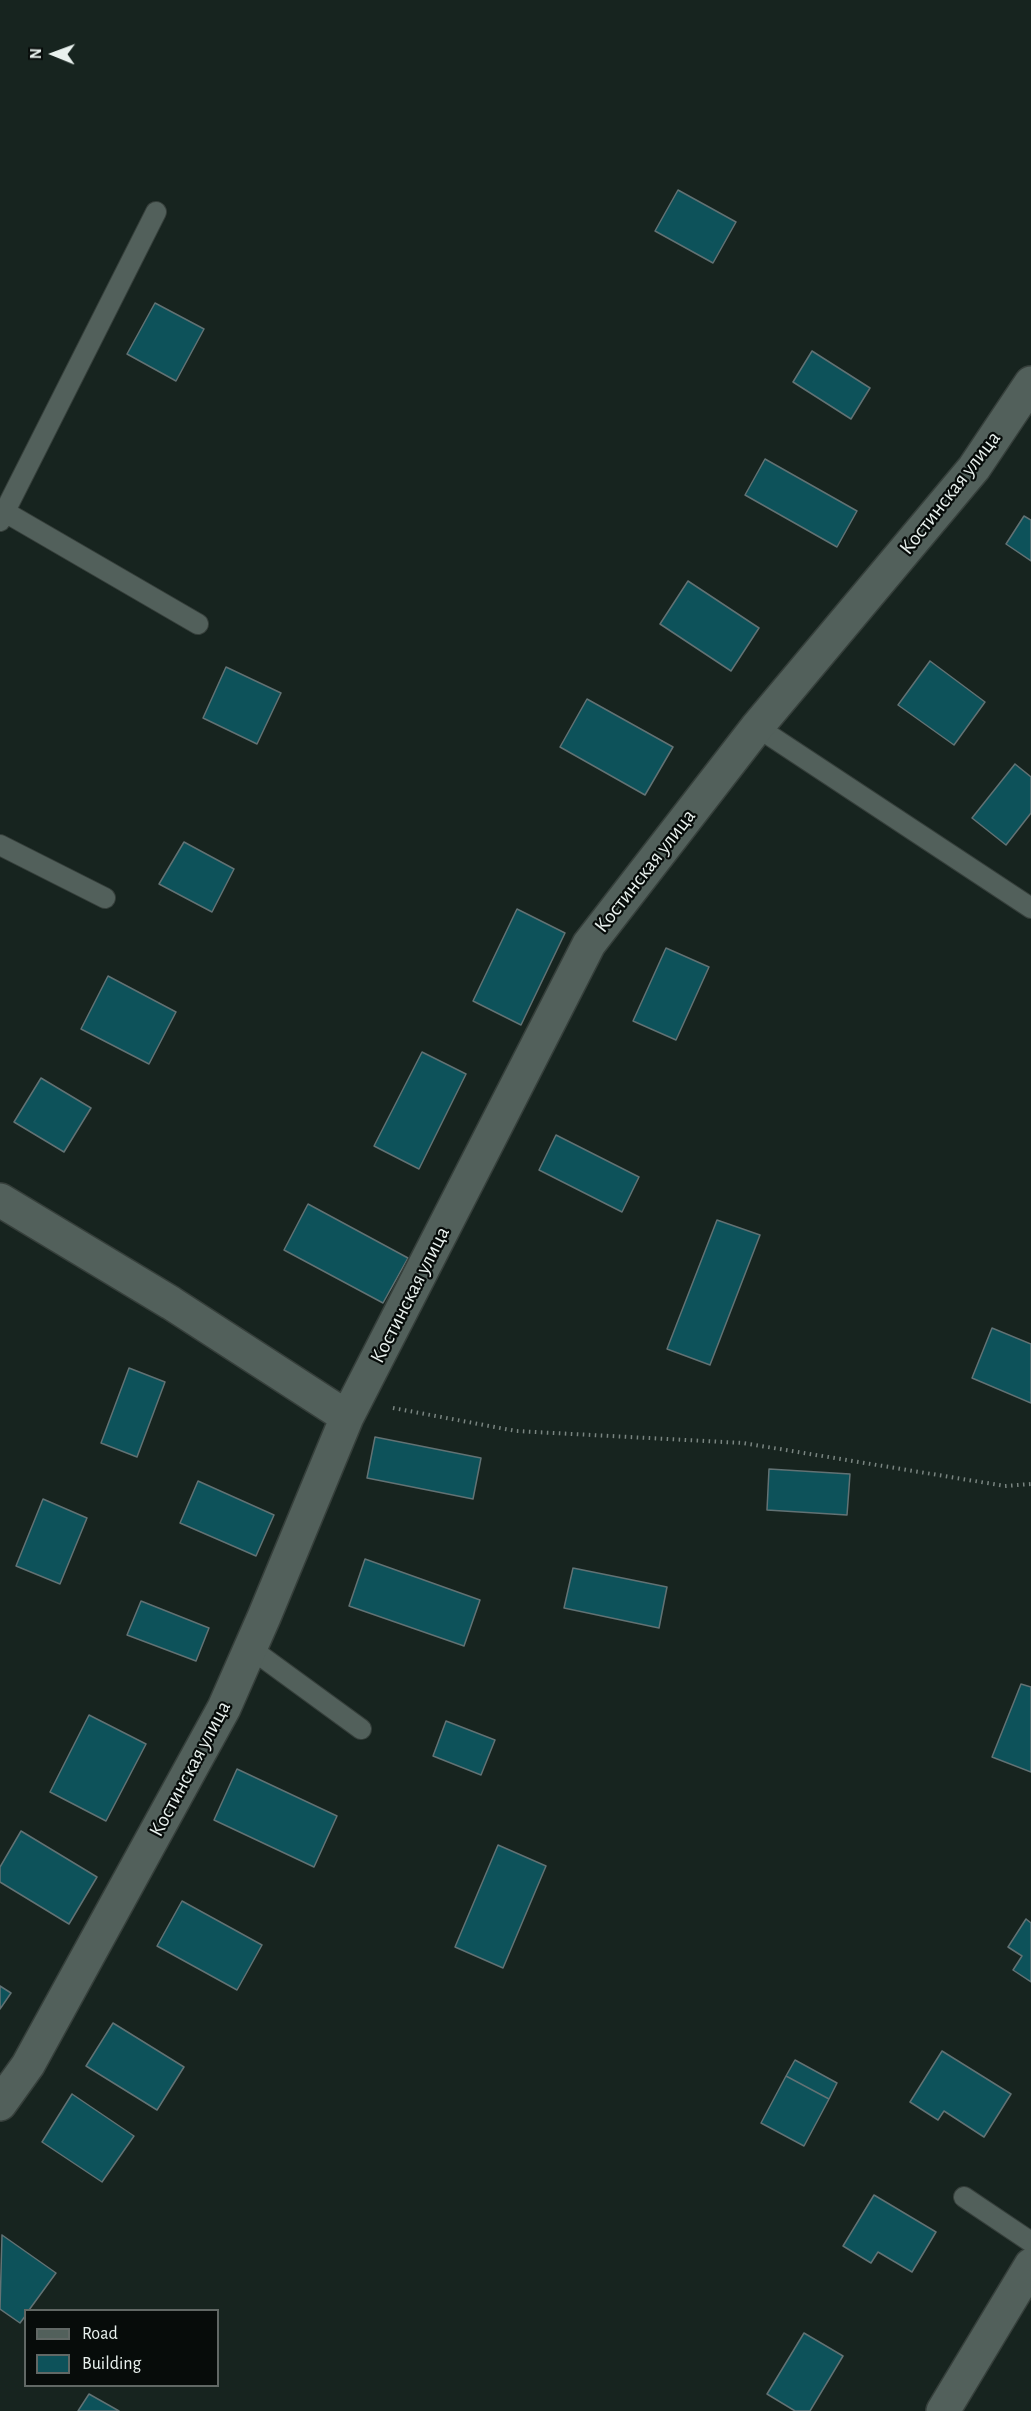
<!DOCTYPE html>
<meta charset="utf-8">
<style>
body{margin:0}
#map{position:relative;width:1031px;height:2411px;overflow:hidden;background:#17241f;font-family:"Alegreya Sans",sans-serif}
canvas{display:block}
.legend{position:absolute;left:24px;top:2309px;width:195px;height:78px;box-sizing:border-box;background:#070c0a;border:2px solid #616865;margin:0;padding:8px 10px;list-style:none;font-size:18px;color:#e9f1ee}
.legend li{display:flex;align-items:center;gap:12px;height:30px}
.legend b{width:30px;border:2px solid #616865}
.north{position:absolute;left:24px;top:24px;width:60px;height:60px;-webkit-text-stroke:4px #070c0a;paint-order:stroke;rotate:271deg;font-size:16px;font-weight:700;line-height:24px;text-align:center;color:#e9f1ee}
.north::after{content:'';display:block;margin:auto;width:21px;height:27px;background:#e9f1ee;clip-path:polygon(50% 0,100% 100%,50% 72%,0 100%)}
</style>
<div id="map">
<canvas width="1031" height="2411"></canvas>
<ul class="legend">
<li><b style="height:8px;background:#52605b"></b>Road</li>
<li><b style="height:16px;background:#0d525a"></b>Building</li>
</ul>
<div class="north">N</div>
</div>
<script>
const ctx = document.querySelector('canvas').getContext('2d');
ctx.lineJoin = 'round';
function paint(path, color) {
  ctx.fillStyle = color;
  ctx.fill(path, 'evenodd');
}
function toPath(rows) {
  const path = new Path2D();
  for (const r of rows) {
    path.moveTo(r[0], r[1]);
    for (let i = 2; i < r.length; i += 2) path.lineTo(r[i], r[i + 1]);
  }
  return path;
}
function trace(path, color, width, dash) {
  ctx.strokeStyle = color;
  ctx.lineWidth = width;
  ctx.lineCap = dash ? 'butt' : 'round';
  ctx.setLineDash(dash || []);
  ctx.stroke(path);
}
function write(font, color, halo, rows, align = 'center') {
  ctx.font = font + ' "Alegreya Sans",sans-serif';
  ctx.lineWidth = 4.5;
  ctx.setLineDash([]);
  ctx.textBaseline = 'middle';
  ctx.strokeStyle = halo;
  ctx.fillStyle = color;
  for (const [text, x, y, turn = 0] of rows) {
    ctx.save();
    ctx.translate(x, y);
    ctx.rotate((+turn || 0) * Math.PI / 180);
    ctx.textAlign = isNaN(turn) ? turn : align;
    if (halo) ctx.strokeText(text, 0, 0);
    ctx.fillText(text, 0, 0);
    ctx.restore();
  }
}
const building = toPath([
 [678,190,736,222,713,263,655,231,678,190],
 [155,303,204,329,176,381,127,354,155,303],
 [812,351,870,388,851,419,793,382,812,351],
 [765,459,857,511,837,547,745,495,765,459],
 [1024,516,1031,520,1031,561,1006,544,1024,516],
 [688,581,759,628,731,671,660,624,688,581],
 [930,661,985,702,954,745,898,705,930,661],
 [226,667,281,693,257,744,203,718,226,667],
 [587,699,673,747,645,795,560,747,587,699],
 [1015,764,1031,777,1031,813,1006,845,972,818,1015,764],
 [184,842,234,869,212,912,159,884,184,842],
 [517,909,565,933,521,1025,473,1001,517,909],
 [666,948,709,967,676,1040,633,1021,666,948],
 [108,976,176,1012,149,1064,81,1029,108,976],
 [422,1052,466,1074,419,1169,374,1146,422,1052],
 [41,1078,91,1108,64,1152,14,1122,41,1078],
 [556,1135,639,1177,622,1212,539,1170,556,1135],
 [308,1204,408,1258,383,1303,284,1250,308,1204],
 [717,1220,760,1235,710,1365,667,1349,717,1220],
 [992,1328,1031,1344,1031,1403,972,1378,992,1328],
 [129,1368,165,1382,137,1457,101,1443,129,1368],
 [375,1437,481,1458,473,1499,367,1478,375,1437],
 [769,1469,850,1474,847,1515,767,1510,769,1469],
 [198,1481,274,1515,256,1556,180,1523,198,1481],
 [43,1499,87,1518,60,1584,16,1566,43,1499],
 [365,1559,480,1600,464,1646,349,1606,365,1559],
 [573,1568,667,1587,659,1628,564,1608,573,1568],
 [141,1601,209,1628,196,1661,127,1635,141,1601],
 [1021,1684,1031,1687,1031,1772,992,1757,1021,1684],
 [89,1715,146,1744,106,1821,50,1792,89,1715],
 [446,1721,495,1740,481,1775,433,1756,446,1721],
 [237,1769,337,1816,314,1867,214,1820,237,1769],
 [21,1831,97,1877,69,1924,0,1882,0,1867,21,1831],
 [498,1845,546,1866,503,1968,455,1947,498,1845],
 [182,1901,262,1945,237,1990,157,1946,182,1901],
 [1026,1919,1031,1923,1031,1982,1013,1970,1022,1956,1008,1947,1026,1919],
 [0,1986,11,1993,0,2009,0,1986],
 [113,2023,184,2067,157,2110,86,2066,113,2023],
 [942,2051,1011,2094,984,2137,944,2111,938,2120,910,2102,942,2051],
 [795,2060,837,2083,829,2099,786,2076,795,2060],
 [786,2076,829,2099,804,2146,761,2123,786,2076],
 [72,2094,134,2136,102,2182,42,2142,72,2094],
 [874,2195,936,2232,912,2272,878,2252,871,2263,843,2246,874,2195],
 [2,2235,56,2273,29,2310,26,2310,26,2315,20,2323,0,2309,2,2235],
 [804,2333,843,2356,810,2411,795,2411,767,2394,804,2333],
 [89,2394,119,2411,78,2411,89,2394]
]);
paint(building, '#0d525a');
trace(building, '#627274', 1.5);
const service = toPath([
 [5,512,198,624],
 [0,521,156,212],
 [757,727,1031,908],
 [0,845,105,898],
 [250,1648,361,1729],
 [964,2197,1031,2242]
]);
const minor = toPath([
 [0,1200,171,1303,347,1417,264,1617,224,1708,28,2065,0,2104],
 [347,1417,589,944,757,727,974,468,1031,383],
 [943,2411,1031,2265]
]);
trace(service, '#363f3b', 22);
trace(minor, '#363f3b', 36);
trace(toPath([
 [393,1408,516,1431,743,1443,1005,1486,1031,1484]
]), '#7a8581', 4, [1.5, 4.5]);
trace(service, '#52605b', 20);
trace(minor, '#52605b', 33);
write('21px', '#e9f1ee', '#070c0a', [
 ["Костинская улица",950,493,-52],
 ["Костинская улица",645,871,-52],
 ["Костинская улица",410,1295,-63],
 ["Костинская улица",190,1769,-62]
]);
</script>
